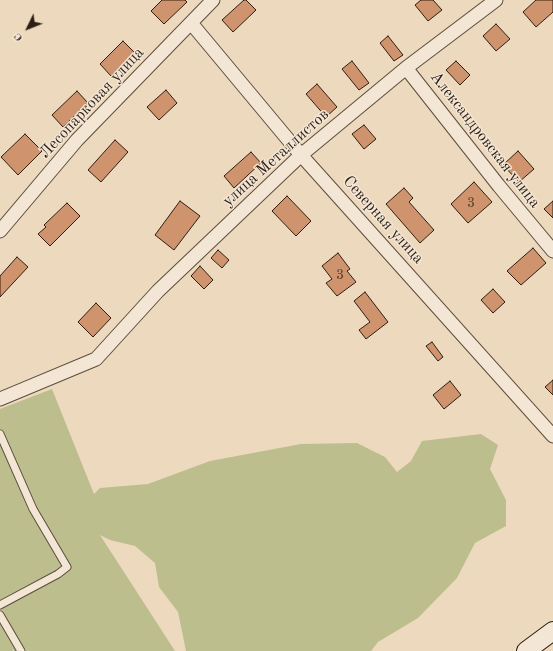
<!DOCTYPE html>
<meta charset="utf-8">
<style>
body{margin:0}
#map{position:relative;width:553px;height:651px;overflow:hidden;background:#edd9bd;font-family:"Old Standard TT",serif}
canvas{display:block}
.north{position:absolute;left:8px;top:8px;width:40px;height:40px;-webkit-text-stroke:3px #f3e6d4;paint-order:stroke;rotate:227deg;font-size:11px;font-weight:700;line-height:16px;text-align:center;color:#2c1e14}
.north::after{content:'';display:block;margin:auto;width:14px;height:18px;background:#2c1e14;clip-path:polygon(50% 0,100% 100%,50% 72%,0 100%)}
</style>
<div id="map">
<canvas width="553" height="651"></canvas>
<div class="north">С</div>
</div>
<script>
const ctx = document.querySelector('canvas').getContext('2d');
ctx.lineJoin = 'round';
function paint(path, color) {
  ctx.fillStyle = color;
  ctx.fill(path, 'evenodd');
}
function toPath(rows) {
  const path = new Path2D();
  for (const r of rows) {
    path.moveTo(r[0], r[1]);
    for (let i = 2; i < r.length; i += 2) path.lineTo(r[i], r[i + 1]);
  }
  return path;
}
function trace(path, color, width, dash) {
  ctx.strokeStyle = color;
  ctx.lineWidth = width;
  ctx.lineCap = dash ? 'butt' : 'round';
  ctx.setLineDash(dash || []);
  ctx.stroke(path);
}
function write(font, color, halo, rows, align = 'center') {
  ctx.font = font + ' "Old Standard TT",serif';
  ctx.lineWidth = 3;
  ctx.setLineDash([]);
  ctx.textBaseline = 'middle';
  ctx.strokeStyle = halo;
  ctx.fillStyle = color;
  for (const [text, x, y, turn = 0] of rows) {
    ctx.save();
    ctx.translate(x, y);
    ctx.rotate((+turn || 0) * Math.PI / 180);
    ctx.textAlign = isNaN(turn) ? turn : align;
    if (halo) ctx.strokeText(text, 0, 0);
    ctx.fillText(text, 0, 0);
    ctx.restore();
  }
}
paint(toPath([
 [52,389,94,494,100,488,148,484,210,461,301,444,357,443,385,457,397,472,411,461,422,441,481,434,498,445,490,469,506,500,506,526,475,543,457,578,418,618,378,642,371,651,186,651,178,612,159,587,155,563,135,546,110,540,100,535,175,651,0,651,0,409]
]), '#bdbe8e');
const building = toPath([
 [162,0,185,0,187,2,164,24,151,11,162,0],
 [244,0,246,0,256,10,233,32,222,20,244,0],
 [421,0,433,0,442,10,428,21,415,5,421,0],
 [536,0,553,0,553,12,536,27,523,12,536,0],
 [496,24,510,39,496,51,483,36,496,24],
 [388,36,403,55,394,61,380,43,388,36],
 [123,41,135,53,111,76,100,64,123,41],
 [352,61,369,83,359,90,342,69,352,61],
 [456,61,470,75,460,85,446,70,456,61],
 [317,84,337,107,326,117,306,94,317,84],
 [166,90,177,103,159,120,147,107,166,90],
 [77,91,88,103,63,127,52,115,77,91],
 [364,125,376,139,364,149,352,134,364,125],
 [25,134,42,151,18,175,1,157,25,134],
 [115,140,128,152,101,182,88,170,115,140],
 [518,151,534,169,519,182,503,165,518,151],
 [251,152,261,163,234,188,224,176,251,152],
 [474,182,492,202,468,223,451,204,474,182],
 [404,188,413,198,409,202,434,230,420,243,386,204,404,188],
 [287,196,311,221,296,236,272,211,287,196],
 [180,201,200,216,174,250,155,235,180,201],
 [553,201,553,218,544,209,553,201],
 [67,203,80,216,50,246,38,234,46,227,44,225,67,203],
 [533,248,546,263,521,285,507,271,533,248],
 [218,250,229,260,222,268,211,258,218,250],
 [338,253,350,269,347,271,356,282,337,296,326,283,332,279,322,266,338,253],
 [17,257,28,267,0,297,0,276,17,257],
 [200,266,213,280,204,289,191,276,200,266],
 [493,289,505,302,493,313,481,300,493,289],
 [365,292,388,322,366,339,359,330,370,322,354,301,365,292],
 [96,303,111,318,93,337,78,322,96,303],
 [432,342,443,357,438,361,426,346,432,342],
 [553,380,553,395,545,387,553,380],
 [450,381,461,395,444,409,433,395,450,381]
]);
paint(building, '#cf946e');
trace(building, '#2c1e14', 1);
const lane = toPath([
 [0,434,33,509,67,567,58,574,0,605],
 [0,615,21,651]
]);
const street = toPath([
 [191,23,301,155,553,436],
 [406,68,499,186,553,251],
 [0,231,77,140,213,0],
 [0,399,96,359,158,291,301,155,406,68,496,0]
]);
const secondary = toPath([
 [526,651,553,631]
]);
trace(lane, '#5c4d3e', 9);
trace(street, '#5c4d3e', 15);
trace(secondary, '#2c1e14', 20);
trace(lane, '#f3e6d4', 7);
trace(street, '#f3e6d4', 13);
trace(secondary, '#f3e6d4', 18);
write('14px', '#553c2a', null, [
 ["3",471,203],
 ["3",340,275]
]);
write('16px', '#2c1e14', '#f3e6d4', [
 ["Лесопарковая улица",92,103,-47],
 ["Александровская улица",485,140,52],
 ["улица Металлистов",276,158,-42],
 ["Северная улица",383,220,48]
]);
</script>
